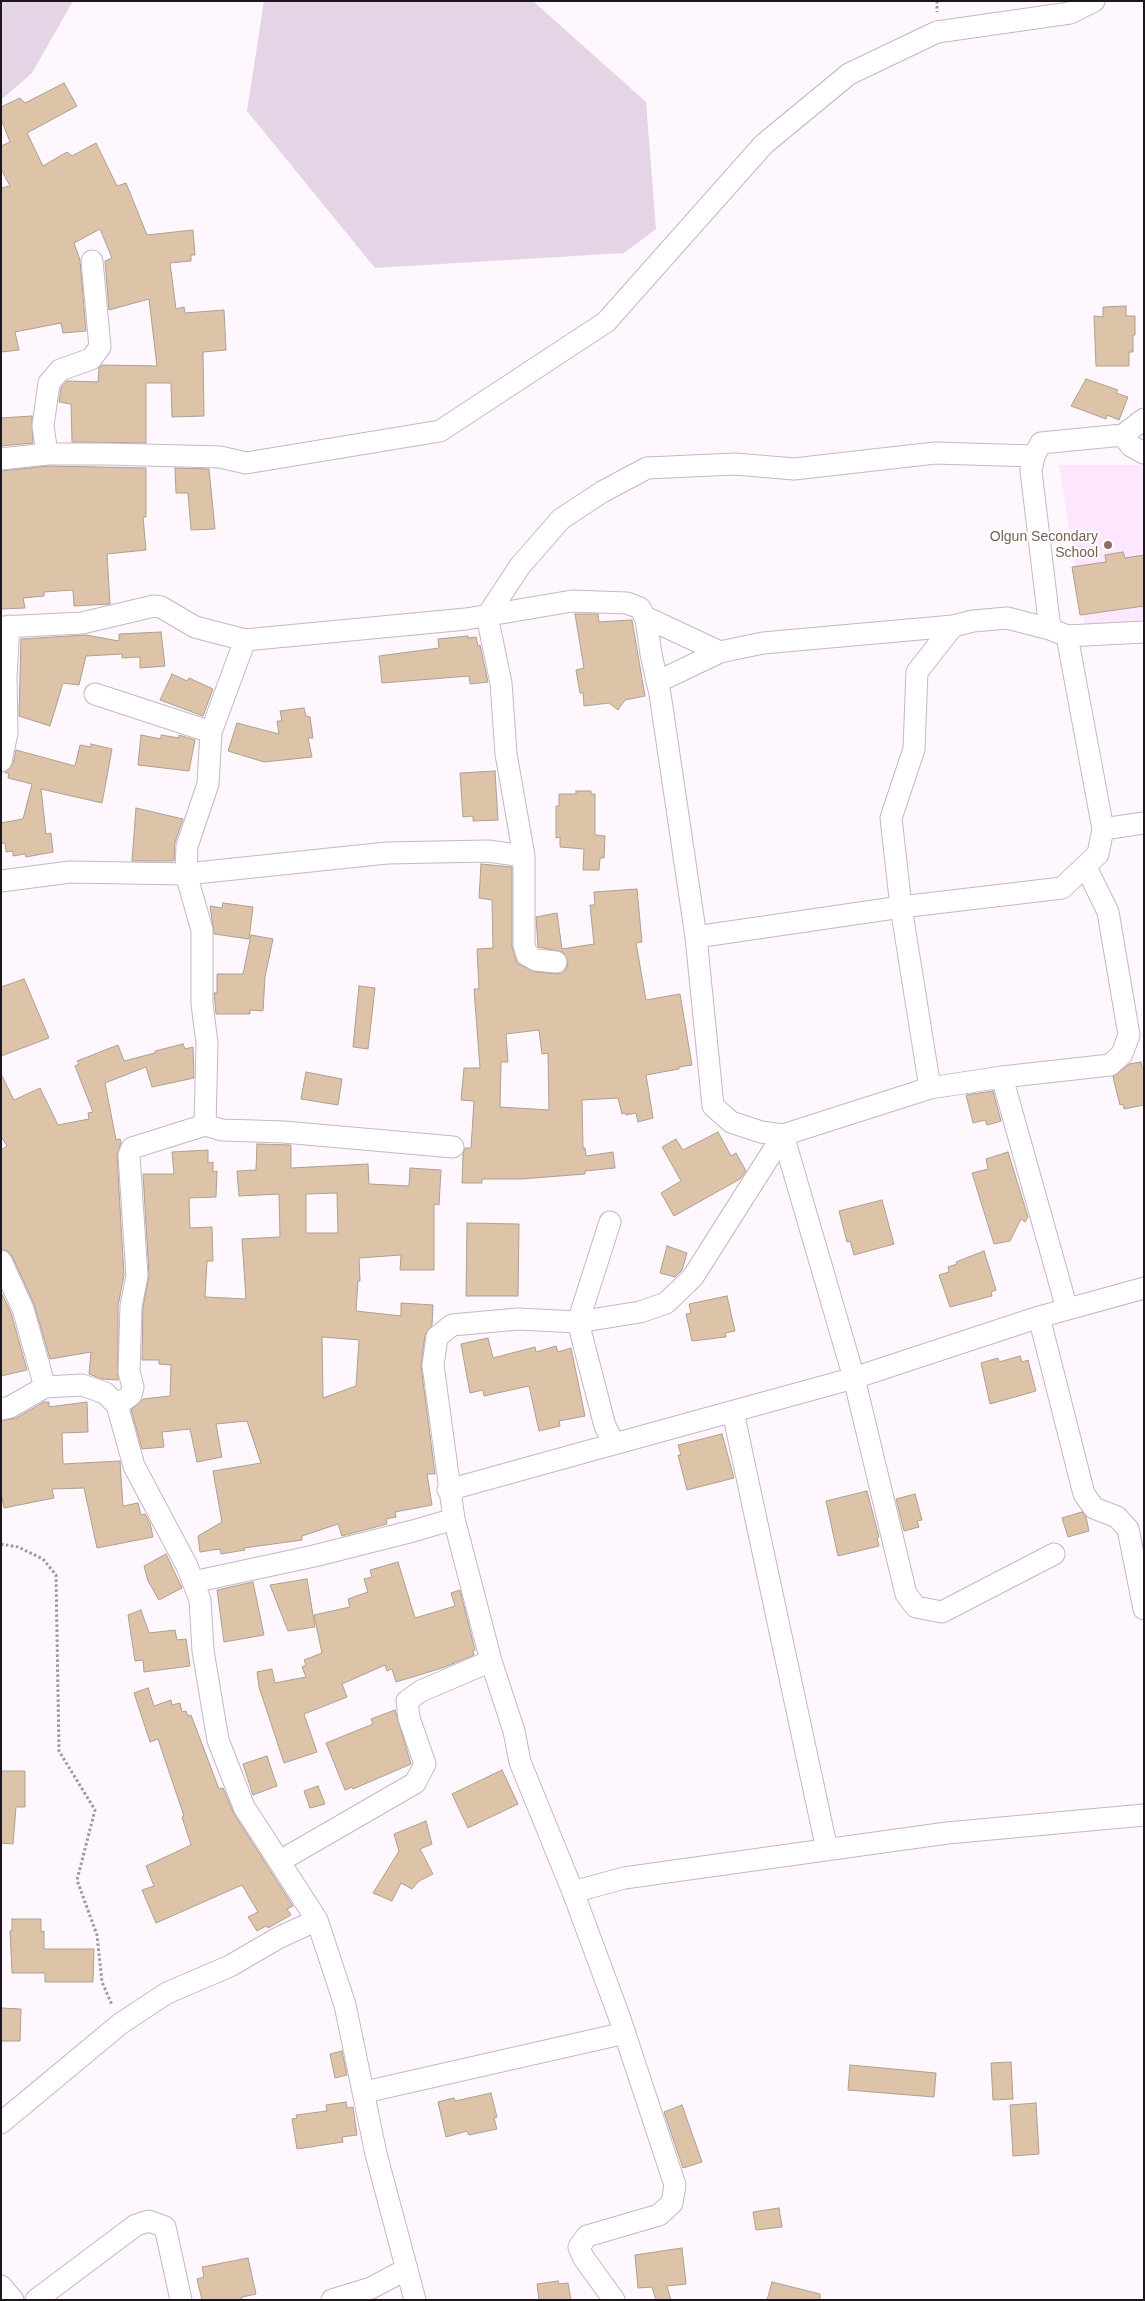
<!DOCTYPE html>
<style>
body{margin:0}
#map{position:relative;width:1145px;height:2301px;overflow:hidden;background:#fef7fe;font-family:Arial,sans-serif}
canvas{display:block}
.frame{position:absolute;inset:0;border:2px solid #1d171d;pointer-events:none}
</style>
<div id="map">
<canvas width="1145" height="2301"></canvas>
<div class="frame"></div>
</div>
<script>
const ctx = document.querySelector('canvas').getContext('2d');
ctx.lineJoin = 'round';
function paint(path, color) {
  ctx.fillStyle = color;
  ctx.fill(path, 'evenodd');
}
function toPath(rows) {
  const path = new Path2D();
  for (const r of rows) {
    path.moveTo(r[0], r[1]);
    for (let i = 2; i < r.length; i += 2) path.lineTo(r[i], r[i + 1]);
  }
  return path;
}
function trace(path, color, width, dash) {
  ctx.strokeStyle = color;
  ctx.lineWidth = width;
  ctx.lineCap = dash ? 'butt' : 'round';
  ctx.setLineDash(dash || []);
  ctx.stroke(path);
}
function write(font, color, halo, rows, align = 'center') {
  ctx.font = font + ' Arial,sans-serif';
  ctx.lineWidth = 4;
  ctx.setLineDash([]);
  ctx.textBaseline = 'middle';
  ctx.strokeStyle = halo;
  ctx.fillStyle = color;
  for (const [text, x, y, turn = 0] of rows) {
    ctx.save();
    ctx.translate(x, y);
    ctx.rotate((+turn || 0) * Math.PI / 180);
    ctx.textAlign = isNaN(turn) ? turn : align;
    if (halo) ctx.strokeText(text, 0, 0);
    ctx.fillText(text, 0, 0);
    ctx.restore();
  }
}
paint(toPath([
 [1059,465,1144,465,1144,624,1085,628]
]), '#fde7fe');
paint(toPath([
 [1,1,73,1,32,73,1,100],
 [264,1,533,1,646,102,656,229,624,253,375,268,247,111]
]), '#e5d4e5');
const building = toPath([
 [64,83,77,106,27,133,43,166,67,152,72,156,96,143,117,186,126,183,147,235,193,230,195,255,191,255,191,261,170,263,176,309,184,307,185,313,224,310,226,350,203,352,204,416,172,417,171,383,146,383,146,443,72,442,71,404,59,402,61,388,67,381,98,382,99,368,102,365,157,366,149,299,109,310,105,261,112,258,100,229,74,243,80,260,86,331,63,333,61,323,15,332,19,350,1,352,1,188,10,186,1,169,1,146,10,142,1,119,1,107,20,98,25,103,64,83],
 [1126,306,1126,316,1135,316,1135,335,1133,335,1133,352,1129,352,1129,366,1096,366,1094,316,1103,317,1103,307,1126,306],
 [1086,379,1118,390,1116,393,1128,397,1119,420,1107,415,1106,419,1071,406,1086,379],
 [32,416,33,443,1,446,1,418,32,416],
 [48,466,146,468,146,517,143,517,146,550,107,554,110,604,74,606,73,590,44,592,44,596,23,598,25,608,1,609,1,471,48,466],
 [175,468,209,469,215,529,191,530,188,493,176,493,175,468],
 [1123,552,1125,558,1144,555,1144,606,1080,615,1072,567,1106,562,1105,555,1123,552],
 [575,614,598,614,599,622,632,620,645,696,625,700,618,710,609,703,584,706,583,693,580,693,576,670,584,668,575,614],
 [161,632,165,666,140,668,140,657,122,658,122,654,86,656,79,685,63,683,50,726,19,716,21,639,86,635,119,641,119,634,161,632],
 [468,636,468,638,476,637,478,646,480,645,488,682,470,684,469,676,382,683,379,656,439,648,438,639,468,636],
 [172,674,187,681,189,678,213,689,203,716,160,700,172,674],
 [304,708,306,716,310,717,313,738,308,738,312,757,264,762,228,751,237,723,279,734,277,721,282,721,280,711,304,708],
 [141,735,161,739,161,735,179,738,179,735,195,740,189,771,138,765,141,735],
 [91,744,112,749,102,803,41,789,46,834,51,833,53,852,26,857,25,854,13,856,13,851,6,852,5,843,1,843,1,823,23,819,32,784,8,778,9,773,5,773,13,764,16,750,75,766,80,745,91,747,91,744],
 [495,771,498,820,473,821,473,816,463,817,460,773,495,771],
 [576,791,591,791,591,794,595,794,595,835,605,836,604,858,600,858,599,870,583,870,584,849,560,847,560,837,556,838,556,806,559,806,559,794,576,794,576,791],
 [136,808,183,819,175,842,174,861,132,861,136,808],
 [481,864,512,867,512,947,517,963,535,972,561,974,566,970,568,963,563,952,538,947,536,917,557,913,562,949,594,944,590,905,595,905,594,892,637,889,642,942,636,943,646,1000,680,994,692,1065,679,1067,679,1069,646,1075,653,1118,638,1122,636,1113,626,1115,625,1113,622,1114,618,1098,582,1100,583,1148,585,1148,586,1156,613,1152,615,1168,585,1171,585,1174,521,1179,482,1179,482,1183,462,1183,463,1154,465,1148,471,1148,474,1101,461,1100,464,1068,480,1068,474,989,479,989,477,949,493,948,492,900,479,898,481,864],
 [539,1030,542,1054,548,1053,549,1110,500,1107,501,1062,508,1062,506,1034,539,1030],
 [223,903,253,907,249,939,214,934,210,906,222,908,223,903],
 [251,935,273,939,265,977,263,1011,250,1010,250,1014,216,1014,214,993,217,993,217,974,243,974,251,935],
 [24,979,49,1038,1,1056,1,987,24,979],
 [359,986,375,988,368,1049,353,1047,359,986],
 [183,1044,185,1049,193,1047,194,1078,152,1087,146,1067,105,1083,116,1140,120,1139,121,1142,117,1156,124,1275,118,1306,118,1380,102,1379,89,1374,91,1352,50,1359,34,1304,12,1256,8,1251,1,1249,1,1150,7,1146,1,1136,1,1074,14,1100,40,1088,58,1125,89,1119,88,1113,93,1112,75,1066,79,1064,77,1061,118,1045,124,1061,155,1053,155,1051,183,1044],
 [1141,1062,1142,1067,1144,1067,1144,1105,1124,1109,1123,1104,1120,1105,1113,1077,1129,1064,1141,1062],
 [306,1072,342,1079,338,1105,301,1099,306,1072],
 [993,1091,1001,1121,987,1125,985,1120,973,1123,966,1095,993,1091],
 [718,1132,731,1156,736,1153,746,1171,740,1179,674,1216,661,1193,681,1181,662,1147,676,1139,683,1150,718,1132],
 [257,1144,291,1145,291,1168,368,1164,369,1184,409,1186,410,1168,441,1170,439,1205,434,1204,434,1270,400,1270,401,1255,359,1258,360,1281,358,1281,356,1311,401,1316,401,1303,433,1305,432,1325,425,1335,421,1366,435,1474,427,1474,432,1505,395,1512,396,1517,386,1519,387,1524,342,1536,338,1524,302,1536,302,1540,244,1548,245,1550,221,1554,220,1549,200,1552,198,1536,222,1522,213,1471,261,1463,247,1421,216,1424,222,1457,197,1462,190,1429,162,1432,164,1447,142,1449,131,1410,143,1399,170,1396,171,1365,159,1364,159,1360,142,1360,143,1307,149,1275,143,1174,174,1174,172,1152,208,1150,208,1163,213,1162,213,1172,217,1171,216,1197,189,1198,190,1228,212,1227,213,1261,207,1261,205,1297,246,1299,242,1239,280,1237,279,1194,239,1196,237,1171,256,1170,257,1144],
 [337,1193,338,1233,306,1233,306,1194,337,1193],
 [322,1337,359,1340,356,1386,323,1398,322,1337],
 [1008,1152,1028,1217,1025,1222,1021,1219,1010,1241,994,1244,972,1173,988,1169,986,1159,1008,1152],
 [882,1200,894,1244,854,1255,850,1241,847,1242,839,1211,882,1200],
 [467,1223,519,1224,518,1296,466,1296,467,1223],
 [667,1246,687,1253,682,1270,675,1277,660,1273,667,1246],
 [984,1251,996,1290,991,1292,992,1296,950,1307,939,1275,949,1272,948,1267,957,1264,956,1262,984,1251],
 [1,1292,11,1313,27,1370,1,1376,1,1292],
 [727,1296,735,1331,725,1333,726,1337,692,1341,686,1314,691,1313,689,1304,727,1296],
 [488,1338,493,1358,535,1347,536,1352,556,1346,558,1352,571,1348,585,1416,559,1421,560,1426,539,1431,529,1386,484,1396,483,1390,470,1393,461,1344,488,1338],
 [1020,1356,1022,1362,1028,1360,1036,1391,990,1404,981,1363,998,1358,999,1362,1020,1356],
 [44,1402,49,1402,49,1407,87,1402,88,1432,62,1433,63,1464,120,1461,123,1506,138,1503,141,1515,145,1514,150,1523,153,1537,97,1548,84,1488,52,1489,54,1498,4,1508,1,1493,1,1421,16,1418,44,1402],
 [722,1434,734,1478,687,1490,678,1455,681,1455,678,1445,722,1434],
 [867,1491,879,1537,877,1538,879,1546,838,1556,826,1501,867,1491],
 [915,1494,922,1520,917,1521,919,1527,904,1531,896,1499,915,1494],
 [1082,1512,1086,1517,1089,1531,1068,1537,1062,1518,1082,1512],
 [166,1554,182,1588,159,1600,148,1581,144,1566,166,1554],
 [398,1562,415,1618,455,1606,451,1593,460,1590,475,1650,473,1651,474,1655,445,1667,396,1682,392,1669,387,1671,385,1665,342,1684,347,1697,304,1714,317,1752,284,1763,259,1687,257,1672,272,1669,275,1683,306,1677,302,1667,306,1665,304,1660,322,1653,314,1615,350,1607,348,1599,368,1592,364,1579,372,1577,370,1570,398,1562],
 [307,1579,315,1627,288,1631,270,1585,307,1579],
 [253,1582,264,1635,224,1642,217,1590,253,1582],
 [141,1610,149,1633,175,1630,177,1640,186,1639,190,1666,144,1672,143,1660,135,1661,128,1615,141,1610],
 [148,1688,154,1706,171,1700,172,1705,180,1703,182,1712,186,1711,188,1716,191,1715,219,1789,223,1788,234,1814,293,1906,287,1909,291,1915,268,1928,266,1926,257,1931,248,1917,258,1912,242,1885,156,1923,142,1890,154,1886,146,1866,191,1845,182,1817,184,1816,158,1739,150,1742,134,1693,148,1688],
 [395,1710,411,1764,353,1789,352,1787,345,1790,326,1743,373,1724,371,1719,395,1710],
 [267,1756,277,1786,253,1795,243,1764,267,1756],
 [502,1770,518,1804,468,1828,452,1794,502,1770],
 [1,1771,25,1771,25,1807,16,1807,13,1844,1,1843,1,1771],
 [318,1786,325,1804,310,1808,304,1791,318,1786],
 [426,1821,432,1844,420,1849,433,1874,419,1881,412,1889,401,1883,392,1901,373,1893,399,1851,394,1834,426,1821],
 [12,1919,41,1919,41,1932,44,1931,44,1949,94,1949,93,1982,45,1982,45,1973,12,1973,10,1931,12,1931,12,1919],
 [1,2008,21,2009,20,2041,1,2041,1,2008],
 [342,2051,347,2075,335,2078,330,2054,342,2051],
 [1011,2062,1013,2099,993,2100,991,2063,1011,2062],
 [850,2065,936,2073,934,2097,848,2090,850,2065],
 [491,2093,497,2117,494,2118,497,2129,469,2135,467,2131,446,2137,438,2102,454,2098,455,2101,491,2093],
 [346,2102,347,2108,353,2107,357,2135,342,2137,343,2142,297,2149,292,2119,297,2118,296,2115,327,2111,326,2105,346,2102],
 [1036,2103,1039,2154,1013,2156,1010,2105,1036,2103],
 [682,2105,702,2162,683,2168,664,2112,682,2105],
 [779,2208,782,2227,756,2230,753,2212,779,2208],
 [682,2248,686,2284,667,2286,671,2300,656,2300,652,2287,638,2288,635,2255,682,2248],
 [248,2258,256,2294,242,2297,242,2300,202,2300,197,2279,204,2277,202,2267,248,2258],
 [558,2281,559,2284,568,2283,571,2300,539,2300,537,2284,558,2281],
 [772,2282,820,2294,820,2300,767,2300,772,2282]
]);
paint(building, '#ddc3a8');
trace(building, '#ae9f90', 1);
const minor = toPath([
 [1123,435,1131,446,1144,453],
 [47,454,43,426,49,383,60,370,91,359,100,347,92,261],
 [1,459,47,454,107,454,220,457,246,463,440,431,606,322,764,144,849,74,937,32,1070,13,1094,1],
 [645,617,720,652],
 [1,627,82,623,154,606,161,607,195,627,245,640,466,619,572,601,627,603,640,608,646,619,651,654,660,694,696,937,713,1106,731,1122,761,1132,783,1135,930,1088,901,907,1062,888,1098,854,1103,829,1067,636],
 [1050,629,1031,471,1034,456,1041,443,1123,435,1144,419],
 [245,640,211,732,208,784,187,846,186,874,202,930,202,1004,207,1043,205,1125,222,1130,284,1132,453,1147],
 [657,682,720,652,763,643,953,626],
 [95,694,211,732],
 [1,761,7,733,6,677,9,626],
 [1103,829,1144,823],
 [1,881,70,872,186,874,387,853,488,851,524,856],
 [696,937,901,907,891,818,914,749,917,672,953,626,973,621,1007,618,1050,629,1067,636,1144,632],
 [556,962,536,960,527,955,524,944,524,856,506,754,501,683,487,616,520,566,561,519,602,492,647,468,735,464,794,469,935,453,1034,456],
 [1002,1077,1067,1309],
 [930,1088,1002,1077,1110,1065,1122,1054,1129,1035,1108,912,1086,867],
 [783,1135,854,1378,906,1594,916,1607,942,1612,1054,1554],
 [610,1222,578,1322,518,1319,452,1325,437,1337,433,1365,454,1519,491,1661,514,1731,520,1762,573,1892,619,2016,675,2185,672,2203,659,2215,587,2236,579,2247,583,2257,614,2300],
 [1,1261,23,1309,45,1387],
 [1039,1317,1084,1494,1094,1508,1117,1517,1128,1529,1144,1609],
 [117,1405,131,1395,133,1387,129,1372,131,1306,137,1276,129,1155,132,1148,205,1125],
 [1,1409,10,1407,45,1387,82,1385,105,1393,117,1405,134,1466,187,1566,200,1600,203,1651,218,1740,244,1807,317,1920,345,2005,376,2154,415,2300],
 [733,1412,827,1850],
 [614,1444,854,1378,1039,1317,1144,1288],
 [448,1490,614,1444,605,1426,578,1322,640,1312,666,1303,693,1277,783,1135],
 [193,1582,314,1556,413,1531,454,1519],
 [280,1861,415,1783,425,1764,409,1718,407,1701,421,1691,491,1661],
 [573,1892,624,1878,947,1833,1144,1815],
 [365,2092,625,2033],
 [1,2123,120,2024,167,1993,230,1966,278,1938,317,1920],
 [1,2286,13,2300],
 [36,2300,136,2225,149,2221,165,2227,181,2300],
 [332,2300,371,2288,407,2269]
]);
trace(minor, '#c6b6c6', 23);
trace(toPath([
 [937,1,937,12],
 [1,1544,18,1547,43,1559,56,1575,59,1751,95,1810,77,1880,97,1935,102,1982,112,2005]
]), '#9d979d', 3, [2.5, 2.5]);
trace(minor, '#fff', 21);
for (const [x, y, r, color] of [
 [1108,545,5,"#8d6e63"]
]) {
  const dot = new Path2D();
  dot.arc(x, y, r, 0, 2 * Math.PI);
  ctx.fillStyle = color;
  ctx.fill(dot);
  trace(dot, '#fff', 2);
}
write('14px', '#785e54', '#fff', [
 ["Olgun Secondary",1098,537],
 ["School",1098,553]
], 'right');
</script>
